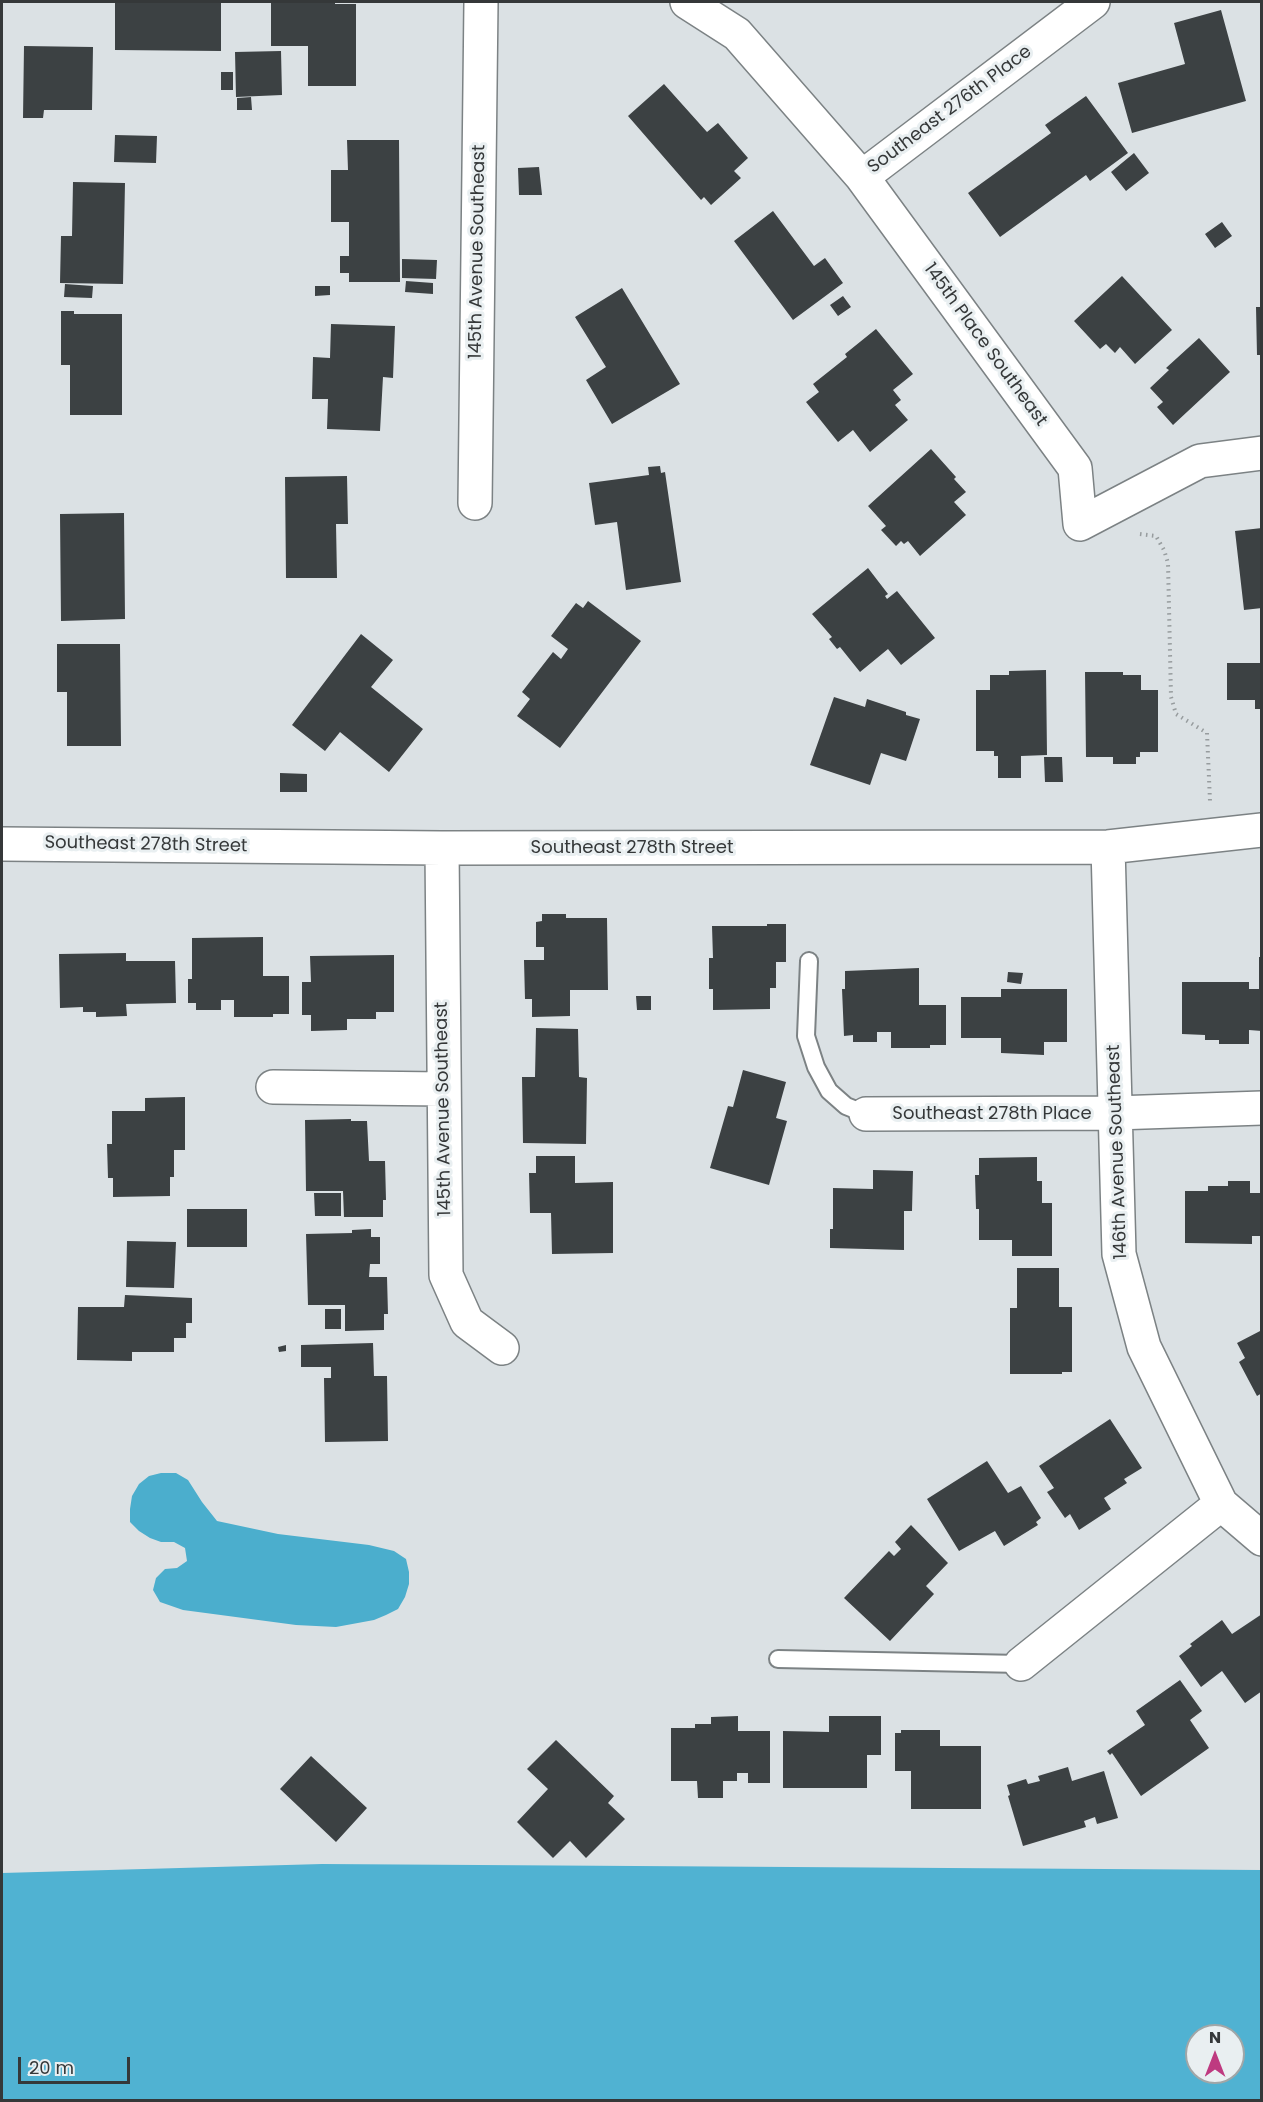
<!DOCTYPE html>
<style>
body{margin:0}
#map{position:relative;width:1263px;height:2102px;overflow:hidden;background:#dbe1e4;font-family:Poppins,sans-serif}
canvas{display:block}
.frame{position:absolute;inset:0;border:3px solid #353839;pointer-events:none}
.north{position:absolute;left:1185px;top:2024px;width:60px;height:60px;box-sizing:border-box;background:#e9eff1;border:2px solid #a1a6a7;border-radius:50%;rotate:0deg;font-size:16px;font-weight:700;line-height:24px;text-align:center;color:#353839}
.north::after{content:'';display:block;margin:auto;width:21px;height:27px;background:#be3a80;clip-path:polygon(50% 0,100% 100%,50% 72%,0 100%)}
.scale{position:absolute;left:18px;top:2057px;width:112px;height:27px;box-sizing:border-box;border:3px solid #353839;border-top:0;padding-left:8px;font-size:18px;line-height:21px;white-space:nowrap;color:#353839;-webkit-text-stroke:4px #e9eff1;paint-order:stroke}
</style>
<div id="map">
<canvas width="1263" height="2102"></canvas>
<div class="frame"></div>
<div class="north">N</div>
<div class="scale">20 m</div>
</div>
<script>
const ctx = document.querySelector('canvas').getContext('2d');
ctx.lineJoin = 'round';
function paint(path, color) {
  ctx.fillStyle = color;
  ctx.fill(path, 'evenodd');
}
function toPath(rows) {
  const path = new Path2D();
  for (const r of rows) {
    path.moveTo(r[0], r[1]);
    for (let i = 2; i < r.length; i += 2) path.lineTo(r[i], r[i + 1]);
  }
  return path;
}
function trace(path, color, width, dash) {
  ctx.strokeStyle = color;
  ctx.lineWidth = width;
  ctx.lineCap = dash ? 'butt' : 'round';
  ctx.setLineDash(dash || []);
  ctx.stroke(path);
}
function write(font, color, halo, rows, align = 'center') {
  ctx.font = font + ' Poppins,sans-serif';
  ctx.lineWidth = 6;
  ctx.setLineDash([]);
  ctx.textBaseline = 'middle';
  ctx.strokeStyle = halo;
  ctx.fillStyle = color;
  for (const [text, x, y, turn = 0] of rows) {
    ctx.save();
    ctx.translate(x, y);
    ctx.rotate((+turn || 0) * Math.PI / 180);
    ctx.textAlign = isNaN(turn) ? turn : align;
    if (halo) ctx.strokeText(text, 0, 0);
    ctx.fillText(text, 0, 0);
    ctx.restore();
  }
}
paint(toPath([
 [322,1864,1261,1870,1261,2100,2,2100,2,1873],
 [1197,2036,1233,2036,1233,2072,1197,2072]
]), '#50b2d2');
paint(toPath([
 [161,1473,176,1473,188,1480,202,1502,217,1521,278,1534,369,1545,394,1551,406,1559,409,1572,409,1584,405,1597,398,1609,386,1615,374,1620,336,1627,296,1625,183,1610,160,1602,153,1590,156,1578,165,1569,177,1568,187,1561,185,1548,174,1542,161,1542,150,1538,139,1531,130,1522,130,1509,132,1496,139,1484,149,1476]
]), '#4baecd');
paint(toPath([
 [115,2,221,2,221,51,115,50],
 [271,2,335,2,335,4,356,4,356,86,308,86,308,46,271,46],
 [1221,10,1246,101,1132,133,1118,83,1185,64,1174,23],
 [24,46,93,47,92,110,44,110,43,118,23,118],
 [281,51,282,95,236,97,235,52],
 [221,72,233,72,233,90,221,90],
 [664,84,707,132,718,123,748,158,734,171,741,178,711,205,704,197,701,200,628,116],
 [1086,96,1128,153,1090,181,1086,175,1000,237,968,193,1051,133,1045,125],
 [251,97,252,110,237,110,237,98],
 [115,135,157,136,156,163,114,162],
 [347,140,399,140,400,282,349,282,349,273,340,273,340,256,349,256,349,222,331,222,331,170,348,170],
 [1134,153,1149,173,1126,191,1111,172],
 [539,167,542,195,519,195,518,168],
 [73,182,125,183,123,284,60,283,61,236,72,236],
 [773,211,814,266,825,258,843,283,793,320,734,241],
 [1222,222,1232,236,1215,248,1205,234],
 [402,259,437,260,436,279,402,278],
 [1122,276,1172,330,1135,364,1120,347,1115,353,1106,344,1100,349,1074,321],
 [406,281,433,283,433,294,405,292],
 [65,284,93,286,92,298,64,297],
 [315,286,330,286,330,295,315,296],
 [622,288,680,384,612,424,586,380,606,367,575,317],
 [843,296,851,307,838,316,830,305],
 [1256,307,1262,307,1262,355,1257,355],
 [61,311,74,311,74,314,122,314,122,415,70,415,70,365,61,365],
 [331,324,395,326,393,378,383,377,380,431,327,429,328,399,312,399,313,357,330,358],
 [876,329,913,374,893,390,901,400,895,405,908,420,870,452,853,430,838,442,806,402,819,392,813,384,847,357,845,354],
 [1199,338,1230,372,1173,425,1157,407,1163,402,1150,388,1169,370,1166,368],
 [931,449,956,477,954,479,966,492,954,502,966,515,920,556,908,541,904,544,901,541,896,546,881,530,886,526,868,506],
 [660,466,661,473,665,472,681,582,626,590,617,522,595,525,589,483,649,475,648,467],
 [347,476,348,524,336,524,337,578,286,578,285,477],
 [124,513,125,619,61,621,60,514],
 [1262,528,1262,608,1244,610,1235,531],
 [868,568,888,594,885,596,887,599,897,591,935,638,901,665,888,649,860,672,840,647,837,649,829,639,832,637,812,614],
 [588,601,641,641,560,748,517,716,530,699,522,692,553,652,561,659,568,649,551,636,576,603,583,608],
 [361,634,393,660,371,687,423,729,389,772,340,732,325,751,292,725],
 [57,644,120,644,121,746,67,746,67,692,57,692],
 [1227,663,1262,663,1262,709,1255,709,1255,700,1227,700],
 [1046,670,1047,755,1021,756,1021,778,998,778,998,756,994,756,994,751,976,751,976,690,990,690,990,675,1009,675,1009,671],
 [1085,672,1123,672,1123,675,1141,675,1141,690,1158,690,1158,752,1140,752,1140,757,1136,757,1136,764,1113,764,1113,757,1086,757],
 [834,697,865,707,867,699,906,712,906,715,920,719,906,761,881,753,870,785,810,765],
 [1044,757,1062,757,1063,782,1045,782],
 [280,773,307,774,307,792,280,792],
 [542,914,566,914,566,918,607,918,608,990,570,990,570,1016,532,1017,532,999,525,999,524,960,544,960,544,947,536,947,536,922,542,921],
 [767,924,786,924,786,962,776,962,776,988,770,988,770,1009,713,1010,713,989,709,989,709,958,713,958,712,926,767,926],
 [263,937,263,976,289,976,289,1014,273,1014,273,1017,234,1017,234,1000,221,1000,221,1010,196,1010,196,1003,188,1003,188,979,192,979,192,938],
 [126,953,126,961,175,961,176,1003,126,1004,127,1016,96,1017,96,1012,83,1012,83,1007,60,1008,59,954],
 [394,955,394,1012,376,1012,376,1019,347,1019,347,1030,311,1031,311,1015,302,1015,302,982,311,982,310,956],
 [1259,957,1262,957,1262,1031,1249,1030,1249,1044,1219,1044,1219,1040,1205,1040,1205,1035,1182,1034,1182,982,1249,982,1249,989,1259,989],
 [919,968,919,1005,946,1005,946,1045,930,1045,930,1048,891,1048,891,1032,877,1032,877,1042,853,1042,853,1035,844,1036,842,989,845,989,845,971],
 [1008,972,1023,973,1021,984,1007,982],
 [1001,989,1067,989,1067,1042,1044,1042,1044,1055,1001,1053,1001,1038,961,1038,961,997,1001,997],
 [636,996,651,996,651,1010,637,1010],
 [536,1028,578,1029,579,1077,587,1078,586,1144,523,1143,522,1077,535,1077],
 [743,1070,786,1082,776,1118,787,1121,769,1185,710,1168,728,1106,733,1107],
 [185,1097,185,1150,174,1150,174,1177,170,1177,170,1196,113,1197,113,1178,108,1178,107,1144,112,1144,112,1111,145,1111,145,1098],
 [351,1119,351,1121,367,1121,369,1161,385,1161,386,1200,383,1200,383,1217,344,1217,343,1191,306,1191,305,1120],
 [536,1156,575,1156,575,1183,613,1182,613,1253,552,1254,551,1213,530,1213,529,1173,536,1173],
 [1037,1157,1037,1181,1042,1181,1042,1203,1052,1203,1052,1256,1012,1256,1012,1240,979,1240,979,1209,976,1209,975,1175,979,1175,979,1158],
 [873,1170,913,1171,912,1211,904,1211,904,1250,830,1248,830,1229,833,1229,833,1188,873,1189],
 [1228,1181,1250,1181,1250,1193,1262,1193,1262,1236,1252,1236,1252,1244,1185,1243,1185,1191,1208,1191,1208,1186,1228,1186],
 [314,1193,341,1193,341,1216,315,1216],
 [187,1209,247,1209,247,1247,187,1247],
 [371,1229,371,1237,380,1237,380,1264,370,1264,369,1277,387,1277,388,1314,384,1314,384,1330,345,1331,345,1305,308,1305,306,1234,352,1233,352,1230],
 [127,1241,176,1242,174,1288,126,1287],
 [1017,1268,1059,1268,1059,1307,1072,1307,1072,1372,1062,1372,1062,1374,1010,1374,1010,1308,1017,1308],
 [125,1295,192,1298,192,1323,186,1323,186,1338,174,1338,174,1352,132,1352,132,1361,77,1360,78,1307,124,1307],
 [325,1309,341,1309,341,1329,325,1329],
 [1262,1330,1262,1393,1257,1396,1239,1362,1245,1358,1237,1343],
 [373,1343,374,1376,387,1376,388,1441,325,1442,324,1378,331,1378,331,1367,301,1367,301,1345],
 [286,1345,286,1351,279,1352,278,1347],
 [1110,1419,1142,1468,1124,1479,1127,1483,1104,1498,1111,1509,1079,1530,1070,1514,1065,1518,1047,1492,1054,1488,1039,1466],
 [987,1461,1008,1493,1021,1486,1041,1518,1036,1522,1038,1525,1004,1546,995,1531,959,1551,927,1499],
 [911,1525,948,1563,926,1586,934,1594,890,1641,844,1598,889,1551,894,1556,901,1549,895,1542],
 [1262,1614,1262,1691,1245,1703,1222,1671,1201,1687,1179,1656,1192,1646,1190,1644,1222,1620,1232,1634],
 [1180,1680,1202,1711,1190,1720,1209,1748,1141,1796,1112,1753,1110,1755,1107,1751,1145,1725,1136,1711],
 [738,1716,738,1731,770,1731,770,1783,748,1783,748,1773,737,1773,737,1781,723,1781,723,1798,698,1798,697,1781,671,1781,671,1728,695,1728,695,1724,711,1724,711,1717],
 [829,1716,881,1716,881,1755,867,1755,867,1788,783,1788,783,1731,829,1732],
 [901,1730,940,1730,940,1746,981,1746,981,1809,911,1809,911,1771,895,1771,895,1733,901,1733],
 [556,1740,614,1796,608,1803,625,1819,586,1858,570,1841,553,1858,517,1822,548,1789,527,1769],
 [311,1756,367,1808,336,1842,280,1789],
 [1068,1767,1072,1781,1104,1771,1118,1818,1097,1824,1095,1817,1084,1821,1086,1827,1023,1846,1008,1796,1010,1795,1007,1785,1026,1779,1028,1784,1040,1781,1038,1776]
]), '#3c4143');
const service = toPath([
 [809,961,806,1036,816,1067,829,1091,846,1106,866,1114],
 [778,1659,1021,1664]
]);
const minor = toPath([
 [687,2,737,34,862,177,1093,2],
 [862,177,1075,468,1080,524,1200,461,1262,453],
 [475,503,481,2],
 [2,844,442,848,1108,847,1262,830],
 [1108,847,1119,1254,1144,1347,1221,1504,1262,1539],
 [442,848,446,1275,467,1322,502,1348],
 [273,1087,443,1089],
 [866,1114,1115,1113,1262,1108],
 [1021,1664,1221,1504]
]);
trace(service, '#7c8284', 20);
trace(minor, '#7c8284', 36);
trace(toPath([
 [1140,534,1156,536,1164,550,1168,563,1171,697,1176,714,1207,733,1210,801]
]), '#979c9e', 4, [1.5, 4.5]);
trace(service, '#fff', 16);
trace(minor, '#fff', 33);
write('18px', '#353839', '#e9eff1', [
 ["Southeast 276th Place",950,110,-37],
 ["145th Avenue Southeast",478,252,-89],
 ["145th Place Southeast",985,345,54],
 ["Southeast 278th Street",146,845,1],
 ["Southeast 278th Street",632,848],
 ["145th Avenue Southeast",444,1109,-91],
 ["Southeast 278th Place",992,1114],
 ["146th Avenue Southeast",1118,1152,-92]
]);
</script>
